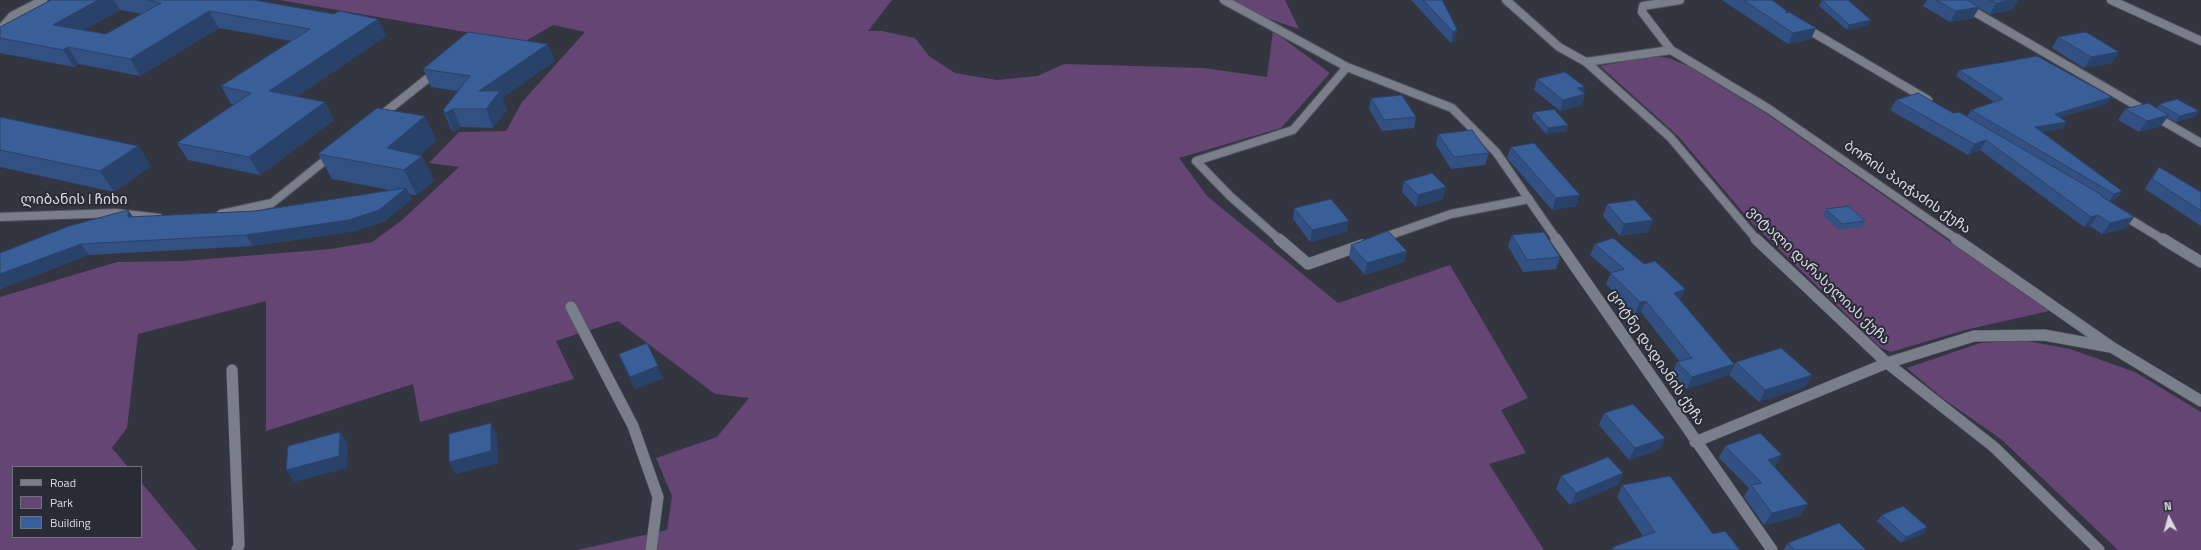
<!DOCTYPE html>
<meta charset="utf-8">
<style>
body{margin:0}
#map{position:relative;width:2201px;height:550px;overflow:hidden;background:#333540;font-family:"Titillium Web",sans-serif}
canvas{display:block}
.legend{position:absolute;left:12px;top:466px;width:130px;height:72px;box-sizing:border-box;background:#292b36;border:1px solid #70717b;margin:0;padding:5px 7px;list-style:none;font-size:12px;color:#dadbe2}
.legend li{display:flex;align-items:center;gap:8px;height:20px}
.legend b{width:20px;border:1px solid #70717b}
.north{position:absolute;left:2149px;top:498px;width:40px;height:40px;-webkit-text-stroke:3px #292b36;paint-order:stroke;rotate:354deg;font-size:11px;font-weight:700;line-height:16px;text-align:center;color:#dadbe2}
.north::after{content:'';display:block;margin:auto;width:14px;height:18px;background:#dadbe2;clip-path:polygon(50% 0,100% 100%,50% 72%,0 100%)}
</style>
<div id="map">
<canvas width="2201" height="550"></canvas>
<ul class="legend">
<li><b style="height:5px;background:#7a7d8a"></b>Road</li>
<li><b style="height:11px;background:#644573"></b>Park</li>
<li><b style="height:11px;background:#3a5e97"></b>Building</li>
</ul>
<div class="north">N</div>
</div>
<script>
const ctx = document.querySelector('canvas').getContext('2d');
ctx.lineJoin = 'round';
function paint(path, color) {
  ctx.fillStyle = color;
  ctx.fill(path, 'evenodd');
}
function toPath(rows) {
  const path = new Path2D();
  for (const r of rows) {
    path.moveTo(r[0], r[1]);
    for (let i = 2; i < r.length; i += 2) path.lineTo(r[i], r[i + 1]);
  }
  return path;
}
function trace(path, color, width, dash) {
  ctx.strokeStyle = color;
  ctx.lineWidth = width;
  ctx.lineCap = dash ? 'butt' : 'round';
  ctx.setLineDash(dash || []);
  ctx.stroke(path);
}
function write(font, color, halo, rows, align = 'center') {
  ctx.font = font + ' "Titillium Web","Noto Sans Georgian",sans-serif';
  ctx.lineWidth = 4;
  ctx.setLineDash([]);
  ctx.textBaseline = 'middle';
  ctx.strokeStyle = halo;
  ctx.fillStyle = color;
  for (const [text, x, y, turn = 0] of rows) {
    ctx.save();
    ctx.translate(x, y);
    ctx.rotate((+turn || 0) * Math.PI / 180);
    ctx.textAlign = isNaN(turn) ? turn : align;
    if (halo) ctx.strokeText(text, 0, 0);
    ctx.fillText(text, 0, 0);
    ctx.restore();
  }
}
paint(toPath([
 [279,0,892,0,868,31,882,31,915,38,929,56,955,73,997,80,1037,76,1064,64,1204,68,1267,77,1273,31,1330,73,1281,128,1179,158,1207,196,1338,303,1450,265,1528,398,1501,410,1526,453,1489,464,1544,550,577,550,667,530,672,496,656,458,717,437,749,398,715,394,618,321,556,341,574,379,420,422,413,384,266,431,266,301,138,334,127,428,112,448,128,467,13,467,13,537,141,537,141,482,197,550,0,550,0,297,117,262,183,261,331,249,372,242,401,221,459,167,429,163,459,132,506,131,522,102,585,32,553,25,524,42],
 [1233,0,1285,0,1299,29,1260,16],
 [1655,56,1669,58,1688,66,1767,114,2049,311,1965,330,1891,352,1881,348,1752,223,1678,136,1600,66],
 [2022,340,2070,349,2135,372,2201,412,2201,550,2118,550,2002,440,1941,397,1907,368,1980,343]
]), '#644573');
const minorFar1 = toPath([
 [1224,0,1347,67,1452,108,1496,152,1557,240],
 [1506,0,1559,47,1586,62,1670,137,1757,240],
 [1680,0,1643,6,1642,12,1671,50,1769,109,1958,240],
 [1954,0,2201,143],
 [2111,0,2201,41],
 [1802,26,1928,100],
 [0,30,12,16,43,0],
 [1586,62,1671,50],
 [378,118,437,71],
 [221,214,272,203,333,154],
 [2121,214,2164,240],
 [0,217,116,213,159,218],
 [1379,239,1451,214,1529,199],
 [1280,240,1230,196,1196,161,1293,130,1347,67]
]);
const minor = toPath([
 [1279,239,1308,264,1362,245],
 [1556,239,1772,550],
 [1756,239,1887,363,1994,447,2099,550],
 [1956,239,2113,348,2201,401],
 [2163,239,2201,262],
 [571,307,633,426,658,497,651,550],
 [232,370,239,545,237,550],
 [1695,442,1887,363,1974,336,2044,335,2110,347]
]);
trace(minorFar1, '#50525b', 10);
trace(minor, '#50525b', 12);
trace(minorFar1, '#7a7d8a', 8);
trace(minor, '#7a7d8a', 11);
paint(toPath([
 [51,0,254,0,334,14,378,19,386,36,296,97,325,102,334,120,260,175,188,160,177,143,234,104,231,104,221,86,292,41,219,28,140,76,79,64,74,67,0,53,0,27],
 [120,10,142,14,106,34,84,30],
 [1411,0,1442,0,1457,29,1455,40,1451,43],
 [1722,0,1772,0,1786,13,1816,28,1811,39,1788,44],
 [1822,0,1871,20,1868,25,1847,30,1819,6],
 [1927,0,2018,0,2012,10,1990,14,1979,8,1973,18,1950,22,1923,6],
 [2058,37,2119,52,2112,63,2084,68,2052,48],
 [555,61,502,98,507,110,493,128,461,127,454,132,451,129,443,110,458,91,431,87,423,69],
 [1959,70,2107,104,2061,117,2063,128,2042,132,2122,191,2117,198,2109,201,2134,217,2126,228,2102,234,2090,226,2084,227,1980,150,1968,155,1890,110,1896,100,1967,117,1971,110,1994,102,1956,76],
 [1537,79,1583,92,1582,105,1560,111,1534,90],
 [1371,98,1416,117,1414,128,1382,131,1369,109],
 [2159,104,2199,111,2194,117,2176,122,2167,117,2161,126,2139,132,2118,120,2125,109,2157,108],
 [1534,112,1568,125,1566,131,1546,134,1532,118],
 [425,116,436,141,420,155,422,156,434,181,416,195,409,194,412,199,385,221,355,231,253,246,89,255,0,289,0,253,128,210,133,217,256,211,390,190,332,179,318,154],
 [0,117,138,146,151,166,114,192,0,167],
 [1438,134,1489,153,1485,165,1451,169,1436,145],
 [1511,147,1576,206,1552,210,1507,158],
 [2159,167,2201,192,2201,226,2145,189,2152,177],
 [1404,181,1443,199,1416,207,1402,192],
 [1607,204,1653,220,1648,232,1620,236,1603,216],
 [1294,208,1347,232,1310,242,1293,219],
 [1826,209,1865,221,1862,227,1839,230,1823,215],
 [1512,235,1560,257,1556,269,1523,272,1508,246],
 [1595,244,1644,264,1685,289,1680,300,1734,364,1728,375,1687,389,1672,374,1677,362,1680,362,1641,312,1635,314,1606,284,1611,273,1590,255],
 [1351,245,1407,251,1404,262,1365,275,1349,257],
 [619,354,663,378,635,389,624,366],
 [1736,362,1812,375,1805,387,1759,402,1729,375],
 [1604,413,1665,438,1659,450,1629,460,1599,425],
 [1725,446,1775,467,1800,516,1764,525,1744,497,1749,488,1719,458],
 [1623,473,1618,485,1570,505,1556,489,1561,476],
 [1622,485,1740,550,1612,550,1613,547,1643,536,1617,497],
 [1882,515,1927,527,1923,534,1901,543,1877,521],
 [1788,543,1866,550,1783,550]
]), '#325182');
paint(toPath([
 [98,0,114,0,120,10,64,41,53,25],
 [2012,0,2018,0,2012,10,1990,14,1996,3],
 [1979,7,1973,18,1950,22,1956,11],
 [209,11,219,28,140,76,130,59],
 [378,19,386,36,278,109,269,91],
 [1871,20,1868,25,1847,30,1849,25],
 [1816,28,1811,39,1788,44,1793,33],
 [1457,29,1455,40,1451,43,1453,32],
 [548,44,555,61,502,98,507,110,493,128,486,109,479,91],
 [68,47,79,64,74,67,63,50],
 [2119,52,2112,63,2084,68,2091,57],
 [1585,87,1583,95,1585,94,1582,105,1560,111,1563,100,1578,88],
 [2112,97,2107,104,2051,120,2055,114],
 [325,102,334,120,260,175,249,157],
 [453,109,461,127,454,132,446,113],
 [2199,111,2194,117,2176,122,2180,116],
 [2169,115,2161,126,2139,132,2147,121],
 [425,116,436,141,404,170,387,148],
 [2067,122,2063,128,2031,134,2035,127],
 [1568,125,1566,131,1546,134,1548,128],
 [1986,140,1980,150,1968,155,1974,144],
 [138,146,151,166,114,192,100,171],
 [422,156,434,181,416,195,404,170],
 [1446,187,1443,199,1416,207,1418,195],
 [406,188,412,199,385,221,355,231,253,246,246,235],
 [2122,191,2117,198,2109,201,2114,194],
 [1580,195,1576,206,1552,210,1556,198],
 [128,210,136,221,128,217],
 [2098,215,2090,226,2084,227,2091,217],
 [2134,217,2126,228,2102,234,2110,223],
 [1653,220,1648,232,1620,236,1624,224],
 [1349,221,1347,232,1310,242,1312,230],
 [81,244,89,255,0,289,0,274],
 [1407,251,1404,262,1365,275,1367,263],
 [1685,289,1680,301,1674,293],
 [1646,301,1641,312,1635,314,1640,302],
 [1734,364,1728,375,1687,389,1692,377],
 [658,366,663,378,635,389,630,377],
 [1812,375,1805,387,1759,402,1765,390],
 [491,423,497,435,498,463,456,474,449,462],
 [340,432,348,444,347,468,294,482,286,470],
 [1665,438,1659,450,1629,460,1635,448],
 [1782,455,1775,467,1761,472,1768,460],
 [1623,473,1618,485,1570,505,1576,493],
 [1808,504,1800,516,1764,525,1772,513],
 [1927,527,1923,534,1901,543,1906,537]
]), '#29426a');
const building = toPath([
 [51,0,98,0,53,25,106,34,161,3,146,0,254,0,334,14,339,11,378,19,269,91,325,102,249,157,177,143,251,93,221,86,310,29,209,11,130,59,68,47,63,50,0,38,0,27,51,0],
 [1423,0,1442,0,1457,29,1453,32,1423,0],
 [1743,0,1772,0,1787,11,1785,13,1789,12,1816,28,1793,33,1743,0],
 [1822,0,1848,0,1871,20,1849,25,1822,0],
 [1936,0,1967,0,1979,7,1956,11,1936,0],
 [1990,0,2012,0,1996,3,1990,0],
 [468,32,548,44,479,91,500,91,486,109,453,109,446,113,443,110,470,76,423,69,468,32],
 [2086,32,2119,52,2091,57,2058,37,2086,32],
 [2037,56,2112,97,2055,114,2067,122,2035,127,2122,191,2114,194,1971,110,2003,99,1959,70,2037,56],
 [1565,72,1585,87,1578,88,1585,94,1563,100,1537,79,1565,72],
 [1918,93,1953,113,1959,112,2102,195,2101,196,2134,217,2110,223,2098,215,2091,217,1986,140,1974,144,1896,100,1918,93],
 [1402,95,1416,117,1384,120,1371,98,1402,95],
 [2177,99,2199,111,2180,116,2159,104,2177,99],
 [2148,103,2169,115,2147,121,2125,109,2148,103],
 [377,108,425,116,387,148,422,156,404,170,318,154,377,108],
 [1554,109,1568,125,1548,128,1534,112,1554,109],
 [0,117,138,146,100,171,0,150,0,117],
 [1472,130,1489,153,1454,157,1438,134,1472,130],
 [1534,143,1580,195,1556,198,1511,147,1534,143],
 [2159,167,2201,192,2201,211,2152,179,2159,167],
 [1432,173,1446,187,1418,195,1404,181,1432,173],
 [406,188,379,210,349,220,246,235,81,244,0,274,0,253,69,226,128,210,128,217,256,211,406,188],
 [1331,199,1349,221,1312,230,1294,208,1331,199],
 [1635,200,1653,220,1624,224,1607,204,1635,200],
 [1849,206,1865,221,1842,224,1826,209,1849,206],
 [1388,231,1407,251,1367,263,1351,245,1388,231],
 [1544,232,1560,257,1527,260,1512,235,1544,232],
 [1613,238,1644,264,1655,261,1685,289,1674,293,1734,364,1692,377,1677,362,1692,358,1646,301,1640,302,1610,273,1624,269,1595,244,1613,238],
 [647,343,658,366,630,377,619,354,647,343],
 [1781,348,1812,375,1765,390,1736,362,1781,348],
 [1633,404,1665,438,1635,448,1604,413,1633,404],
 [491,423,491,451,449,462,449,434,491,423],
 [340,432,339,456,286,470,288,446,340,432],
 [1760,433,1782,455,1768,460,1808,504,1772,513,1751,485,1762,483,1725,446,1760,433],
 [1608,457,1623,473,1576,493,1561,476,1608,457],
 [1670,476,1713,534,1725,531,1740,550,1616,550,1613,547,1655,532,1622,485,1670,476],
 [1903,506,1927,527,1906,537,1882,515,1903,506],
 [1839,523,1866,550,1795,550,1788,543,1839,523]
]);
paint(building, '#3a5e97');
trace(building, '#29426a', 1);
write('14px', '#dadbe2', '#292b36', [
 ["ბორის პაიჭაძის ქუჩა",1907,188,35],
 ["ლიბანის I ჩიხი",74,201],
 ["ვიტალი დარასელიას ქუჩა",1818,276,44],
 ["ცოტნე დადიანის ქუჩა",1656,358,56]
]);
</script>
